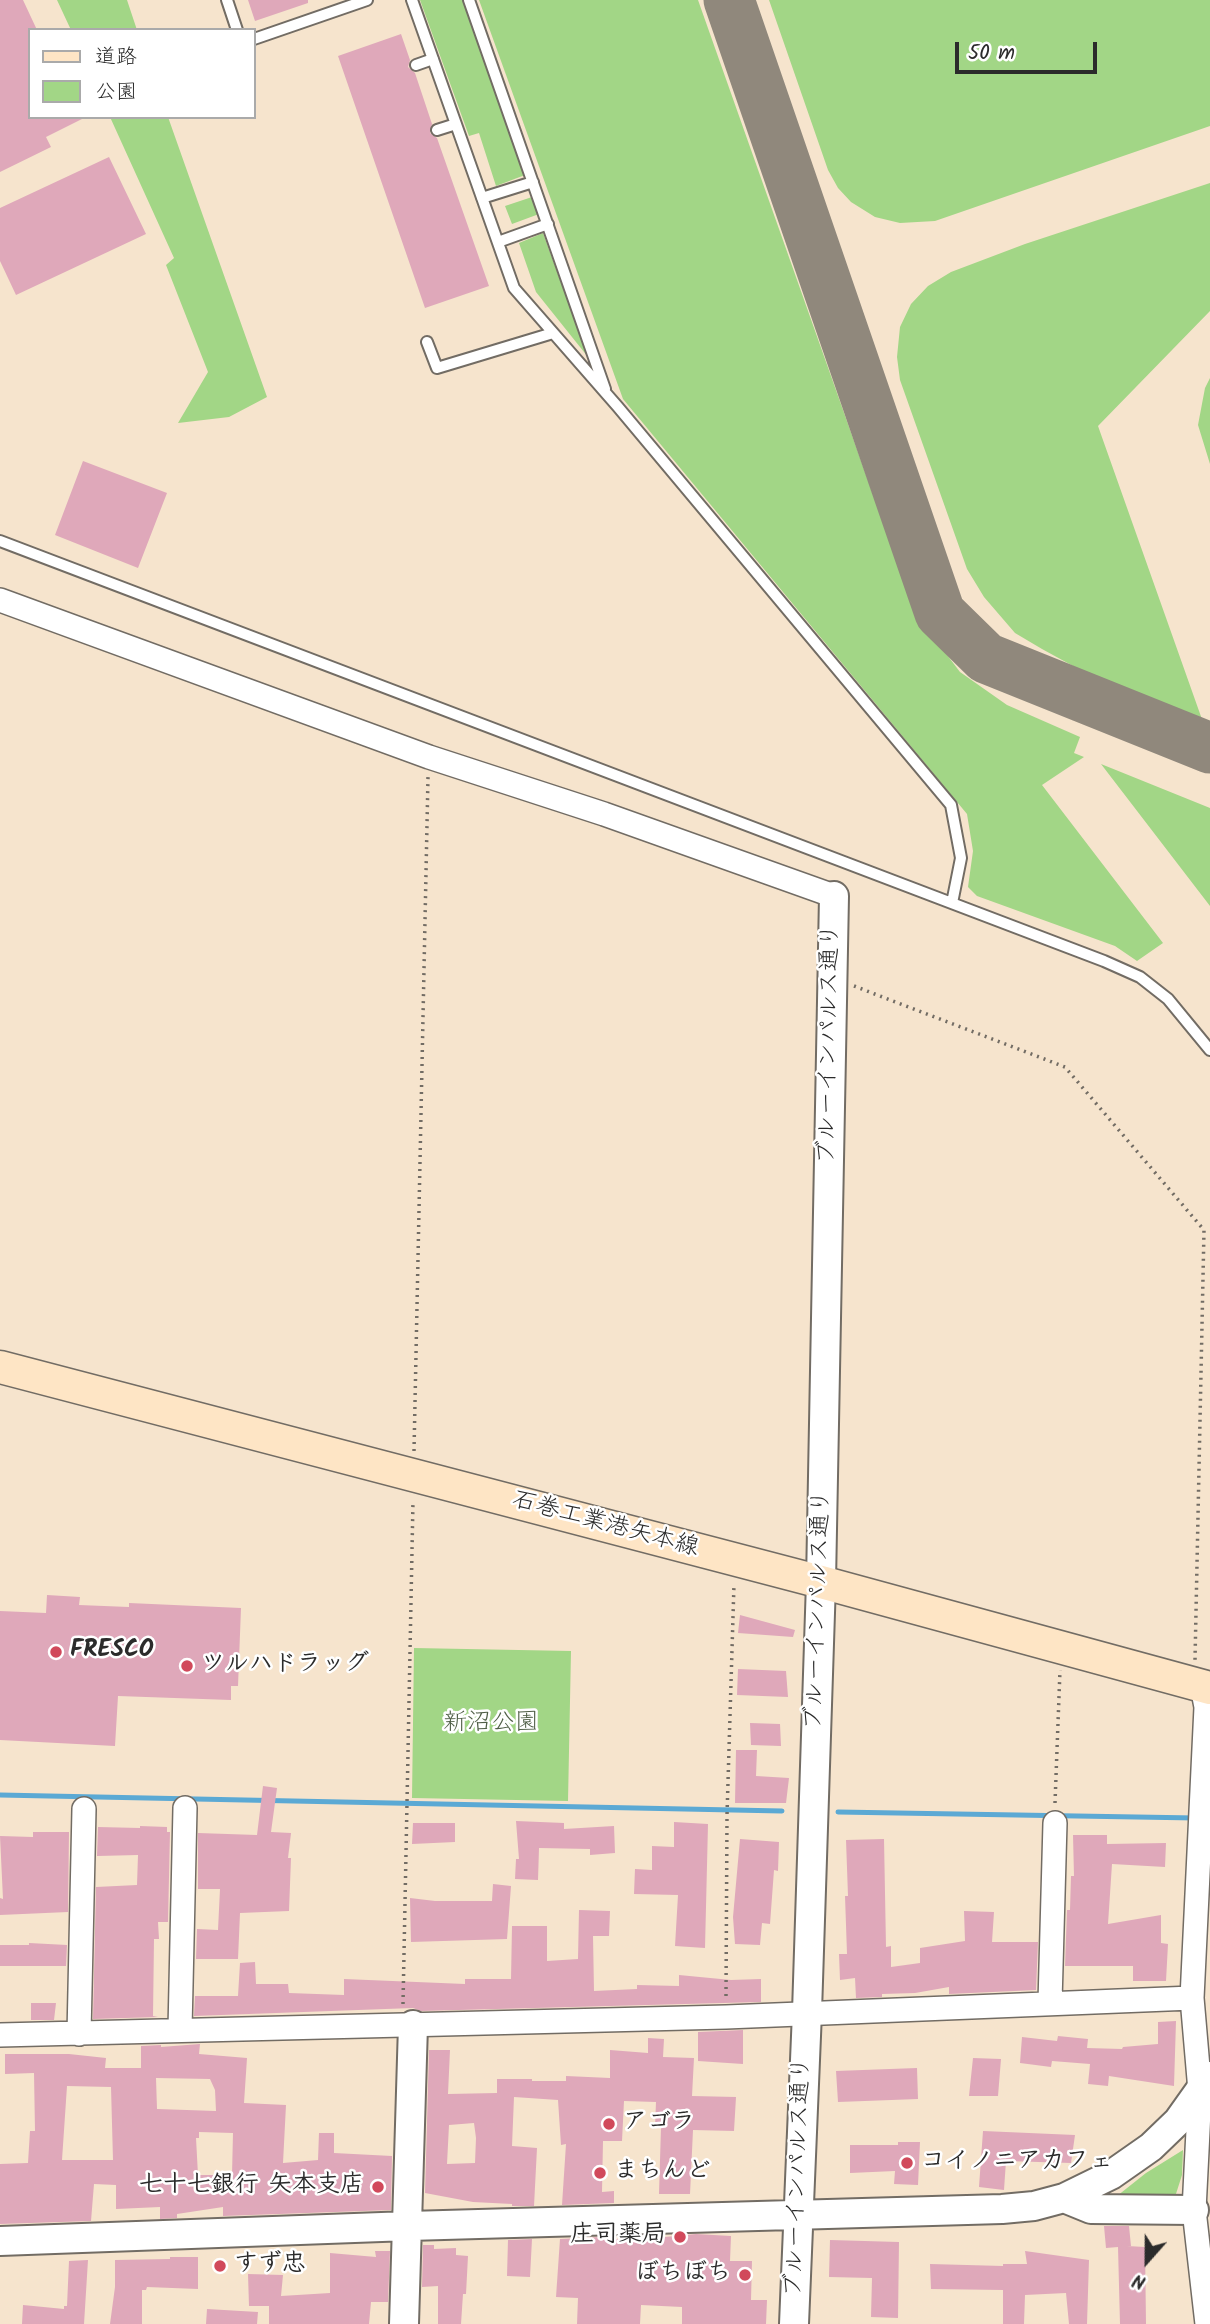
<!DOCTYPE html>
<meta charset="utf-8">
<style>
body{margin:0}
#map{position:relative;width:1210px;height:2324px;overflow:hidden;background:#f6e4cd;font-family:Kalam,"Klee One",sans-serif}
canvas{display:block}
.legend{position:absolute;left:28px;top:28px;width:228px;height:91px;box-sizing:border-box;background:#fff;border:2px solid #aaa;margin:0;padding:9px 12px;list-style:none;font-size:21px;color:#2b2b2b}
.legend li{display:flex;align-items:center;gap:14px;height:35px}
.legend b{width:35px;border:2px solid #aaa}
.north{position:absolute;left:1112px;top:2226px;width:70px;height:70px;-webkit-text-stroke:5px #fff;paint-order:stroke;rotate:201deg;font-size:19px;font-weight:700;line-height:28px;text-align:center;color:#2b2b2b}
.north::after{content:'';display:block;margin:auto;width:24px;height:32px;background:#2b2b2b;clip-path:polygon(50% 0,100% 100%,50% 72%,0 100%)}
.scale{position:absolute;left:955px;top:42px;width:142px;height:32px;box-sizing:border-box;border:4px solid #2b2b2b;border-top:0;padding-left:9px;font-size:21px;line-height:24px;white-space:nowrap;color:#2b2b2b;-webkit-text-stroke:5px #fff;paint-order:stroke}
</style>
<div id="map">
<canvas width="1210" height="2324"></canvas>
<ul class="legend">
<li><b style="height:9px;background:#fee5c5"></b>道路</li>
<li><b style="height:19px;background:#a2d686"></b>公園</li>
</ul>
<div class="north">N</div>
<div class="scale">50 m</div>
</div>
<script>
const ctx = document.querySelector('canvas').getContext('2d');
ctx.lineJoin = 'round';
function paint(path, color) {
  ctx.fillStyle = color;
  ctx.fill(path, 'evenodd');
}
function toPath(rows) {
  const path = new Path2D();
  for (const r of rows) {
    path.moveTo(r[0], r[1]);
    for (let i = 2; i < r.length; i += 2) path.lineTo(r[i], r[i + 1]);
  }
  return path;
}
function trace(path, color, width, dash) {
  ctx.strokeStyle = color;
  ctx.lineWidth = width;
  ctx.lineCap = dash ? 'butt' : 'round';
  ctx.setLineDash(dash || []);
  ctx.stroke(path);
}
function write(font, color, halo, rows, align = 'center') {
  ctx.font = font + ' Kalam,"Klee One",sans-serif';
  ctx.lineWidth = 5;
  ctx.setLineDash([]);
  ctx.textBaseline = 'middle';
  ctx.strokeStyle = halo;
  ctx.fillStyle = color;
  for (const [text, x, y, turn = 0] of rows) {
    ctx.save();
    ctx.translate(x, y);
    ctx.rotate((+turn || 0) * Math.PI / 180);
    ctx.textAlign = isNaN(turn) ? turn : align;
    if (halo) ctx.strokeText(text, 0, 0);
    ctx.fillText(text, 0, 0);
    ctx.restore();
  }
}
paint(toPath([
 [57,0,127,0,137,30,71,30],
 [420,0,463,0,525,175,496,186,479,133,469,136],
 [479,0,698,0,906,588,925,626,960,672,1007,705,1080,737,1074,753,1084,757,1042,785,1163,943,1137,961,1115,946,977,896,968,887,973,851,967,814,623,399],
 [769,0,1210,0,1210,126,935,221,900,223,875,217,851,202,838,188,828,170],
 [110,117,168,117,267,397,229,417,178,423,208,372,166,265,174,258],
 [1210,183,1210,311,1098,426,1204,725,1106,684,1042,649,1015,633,984,597,967,569,900,380,897,357,900,327,911,304,928,286,951,272,1025,244],
 [532,197,539,214,512,224,505,206],
 [543,233,588,357,536,292,519,243],
 [1210,378,1210,464,1198,425,1205,388],
 [1101,764,1210,808,1210,906],
 [414,1648,571,1651,568,1801,412,1798],
 [1183,2150,1182,2175,1175,2197,1117,2196,1146,2173]
]), '#a2d686');
trace(toPath([
 [0,1795,782,1811],
 [838,1812,1196,1818]
]), '#5ba9d4', 5);
trace(toPath([
 [729,0,940,613,986,658,1210,748]
]), '#90887c', 51);
paint(toPath([
 [0,0,23,0,37,30,30,30,30,117,86,117,46,137,51,147,0,172],
 [248,0,308,0,308,3,255,21],
 [401,34,410,60,408,67,415,73,432,124,430,133,437,138,489,286,425,308,338,56],
 [109,157,146,234,16,295,0,261,0,208],
 [83,461,167,493,138,568,55,535],
 [47,1595,80,1597,79,1605,129,1607,129,1603,241,1608,238,1686,231,1686,231,1700,118,1696,115,1746,0,1740,0,1611,46,1613],
 [740,1615,795,1630,793,1637,738,1633],
 [738,1669,786,1671,788,1697,737,1695],
 [750,1723,780,1724,781,1746,751,1745],
 [736,1750,757,1750,756,1776,789,1778,786,1803,735,1803],
 [263,1786,277,1788,271,1832,291,1833,288,1858,291,1858,289,1911,240,1913,238,1959,196,1959,197,1929,218,1930,220,1889,198,1889,198,1833,257,1835],
 [516,1821,564,1823,564,1829,614,1826,615,1853,590,1855,590,1849,539,1848,538,1880,515,1879,516,1859,519,1859],
 [674,1822,708,1824,705,1948,675,1946,678,1895,634,1894,635,1869,652,1870,652,1846,674,1847],
 [413,1823,455,1823,455,1842,412,1844],
 [140,1826,167,1827,167,1832,170,1832,168,1922,158,1922,159,1939,154,1939,153,2016,158,2017,93,2019,96,1887,137,1885,138,1855,97,1856,98,1827,140,1828],
 [33,1832,69,1832,68,1912,0,1915,0,1898,3,1899,0,1836,33,1837],
 [1073,1835,1107,1835,1107,1844,1166,1843,1165,1867,1112,1864,1108,1924,1161,1915,1161,1943,1168,1944,1166,1981,1133,1981,1133,1966,1065,1966,1067,1910,1070,1910,1071,1876,1074,1876],
 [740,1839,779,1842,778,1871,774,1870,770,1924,762,1923,760,1945,735,1944,733,1917],
 [884,1839,886,1947,891,1946,891,1967,920,1963,920,1948,965,1941,964,1911,994,1912,992,1942,1038,1942,1036,1990,949,1994,949,1987,915,1993,882,1994,882,1997,856,1998,855,1978,840,1980,839,1954,847,1954,845,1896,848,1896,846,1840],
 [493,1884,511,1886,507,1939,411,1942,410,1898,435,1901,492,1901],
 [579,1910,610,1911,609,1936,593,1936,594,1991,637,1989,637,1985,679,1986,679,1975,731,1980,761,1979,761,2002,421,2011,413,2008,194,2016,195,1996,238,1996,240,1963,255,1962,256,1984,288,1984,289,1993,344,1995,344,1979,465,1984,465,1979,511,1979,512,1926,547,1926,547,1961,578,1959],
 [29,1943,67,1945,66,1966,0,1966,0,1945,29,1945],
 [31,2003,56,2003,54,2020,31,2020],
 [1176,2021,1174,2086,1109,2076,1108,2086,1088,2084,1090,2064,1052,2061,1051,2067,1020,2063,1022,2037,1057,2041,1058,2036,1088,2039,1087,2048,1122,2049,1123,2047,1158,2044,1158,2022],
 [743,2030,743,2064,698,2061,698,2032],
 [648,2038,664,2039,663,2057,694,2058,692,2096,736,2097,734,2131,693,2130,690,2194,659,2194,661,2127,655,2127,656,2102,624,2101,622,2141,603,2141,602,2192,614,2191,614,2203,562,2205,566,2144,561,2145,558,2100,514,2097,512,2146,537,2148,534,2206,512,2206,512,2204,473,2202,425,2193,429,2050,450,2050,448,2094,497,2093,497,2079,532,2079,532,2081,566,2081,566,2076,610,2078,610,2050,648,2053],
 [474,2123,476,2138,475,2163,447,2164,449,2125],
 [200,2044,199,2054,247,2058,244,2103,286,2105,283,2163,318,2160,319,2133,334,2133,334,2153,392,2156,391,2210,223,2216,223,2207,177,2214,177,2218,160,2219,160,2207,116,2209,116,2185,94,2184,91,2221,0,2224,0,2164,28,2163,30,2131,35,2131,34,2073,5,2074,5,2054,69,2054,106,2058,105,2068,141,2068,141,2046,161,2045,161,2047],
 [156,2078,210,2079,215,2090,216,2111,157,2109],
 [67,2086,111,2087,113,2160,62,2160],
 [199,2132,233,2133,232,2175,198,2175,196,2138,199,2138],
 [973,2058,1001,2059,998,2096,969,2096],
 [917,2068,918,2099,838,2102,836,2071],
 [983,2131,1075,2135,1071,2163,1006,2161,1004,2190,979,2187],
 [898,2142,920,2142,918,2185,894,2184,895,2171,850,2173,850,2145,898,2145],
 [1104,2226,1129,2226,1131,2246,1127,2246,1145,2247,1146,2324,1120,2324,1118,2247,1106,2248],
 [696,2234,731,2236,730,2261,752,2261,751,2300,767,2300,766,2324,682,2324,682,2307,641,2305,640,2324,577,2324,578,2298,556,2297,560,2239,600,2237,600,2239,644,2239],
 [532,2239,530,2277,507,2276,508,2240],
 [830,2240,899,2242,898,2318,871,2317,872,2278,829,2277],
 [423,2245,434,2245,434,2249,456,2248,456,2255,468,2256,466,2294,463,2294,461,2324,438,2324,438,2286,422,2287],
 [375,2251,390,2251,388,2302,371,2302,369,2324,269,2324,269,2306,249,2306,248,2274,283,2275,281,2296,330,2293,330,2253,376,2257],
 [1025,2251,1089,2260,1087,2324,1069,2324,1066,2293,1025,2295,1024,2324,1003,2324,1003,2290,931,2289,930,2264,1003,2266,1003,2264,1027,2264],
 [170,2257,198,2257,198,2289,147,2287,146,2290,142,2290,142,2324,110,2324,115,2287,115,2260,170,2259],
 [88,2260,84,2324,22,2324,23,2305,64,2309,64,2306,67,2306,69,2261],
 [207,2309,258,2312,257,2324,206,2324]
]), '#dfa8ba');
const service = toPath([
 [227,0,237,30],
 [412,0,514,288,618,407,951,805,961,858,952,903],
 [469,0,605,389],
 [254,39,367,0],
 [416,65,433,59],
 [437,130,456,124],
 [482,198,533,182],
 [498,242,548,224],
 [427,342,437,368,553,333],
 [0,541,1104,961,1140,977,1168,999,1210,1050]
]);
const minor = toPath([
 [0,600,429,757,604,814,834,896],
 [1202,1686,1206,1707,1192,1998,1200,2091,1194,2210,1207,2324],
 [1050,2002,1055,1823],
 [180,2029,185,1808],
 [79,2034,84,1809],
 [0,2035,726,2017,1192,1998]
]);
const tertiary = toPath([
 [1064,2198,1091,2209,1194,2210],
 [0,2241,409,2226,1002,2209,1034,2206,1064,2198,1111,2175,1151,2147,1178,2121,1210,2076],
 [404,2324,413,2025],
 [794,2324,807,2012,821,1582,834,896]
]);
const secondary = toPath([
 [0,1367,821,1582,1210,1688]
]);
trace(service, '#726c64', 14);
trace(minor, '#726c64', 26);
trace(tertiary, '#726c64', 32);
trace(secondary, '#726c64', 35);
trace(toPath([
 [854,986,1065,1067,1204,1230,1195,1660],
 [414,1451,428,777],
 [1055,1803,1060,1670],
 [726,1996,727,1815,734,1584],
 [403,2004,413,1501]
]), '#726c64', 3.5, [2, 5]);
trace(service, '#fff', 10);
trace(minor, '#fff', 23);
trace(tertiary, '#fff', 28);
trace(secondary, '#fee5c5', 32);
for (const [x, y, r, color] of [
 [56,1652,7,"#d1495b"],
 [187,1666,7,"#d1495b"],
 [609,2124,7,"#d1495b"],
 [907,2163,7,"#d1495b"],
 [600,2173,7,"#d1495b"],
 [378,2187,7,"#d1495b"],
 [680,2237,7,"#d1495b"],
 [220,2266,7,"#d1495b"],
 [745,2275,7,"#d1495b"]
]) {
  const dot = new Path2D();
  dot.arc(x, y, r, 0, 2 * Math.PI);
  ctx.fillStyle = color;
  ctx.fill(dot);
  trace(dot, '#fff', 2.5);
}
write('24px', '#2b2b2b', '#fff', [
 ["ブルーインパルス通り",831,1044,-89],
 ["石巻工業港矢本線",605,1526,15],
 ["ブルーインパルス通り",820,1610,-88],
 ["ブルーインパルス通り",800,2177,-88]
]);
write('bold 24px', '#2b2b2b', '#fff', [
 ["FRESCO",70,1652],
 ["ツルハドラッグ",201,1666],
 ["アゴラ",623,2124],
 ["コイノニアカフェ",921,2163],
 ["まちんど",614,2173],
 ["七十七銀行 矢本支店",364,2187,"right"],
 ["庄司薬局",666,2237,"right"],
 ["すず忠",234,2266],
 ["ぼちぼち",731,2275,"right"]
], 'left');
write('24px', '#4f5e46', '#fff', [
 ["新沼公園",491,1725]
]);
</script>
